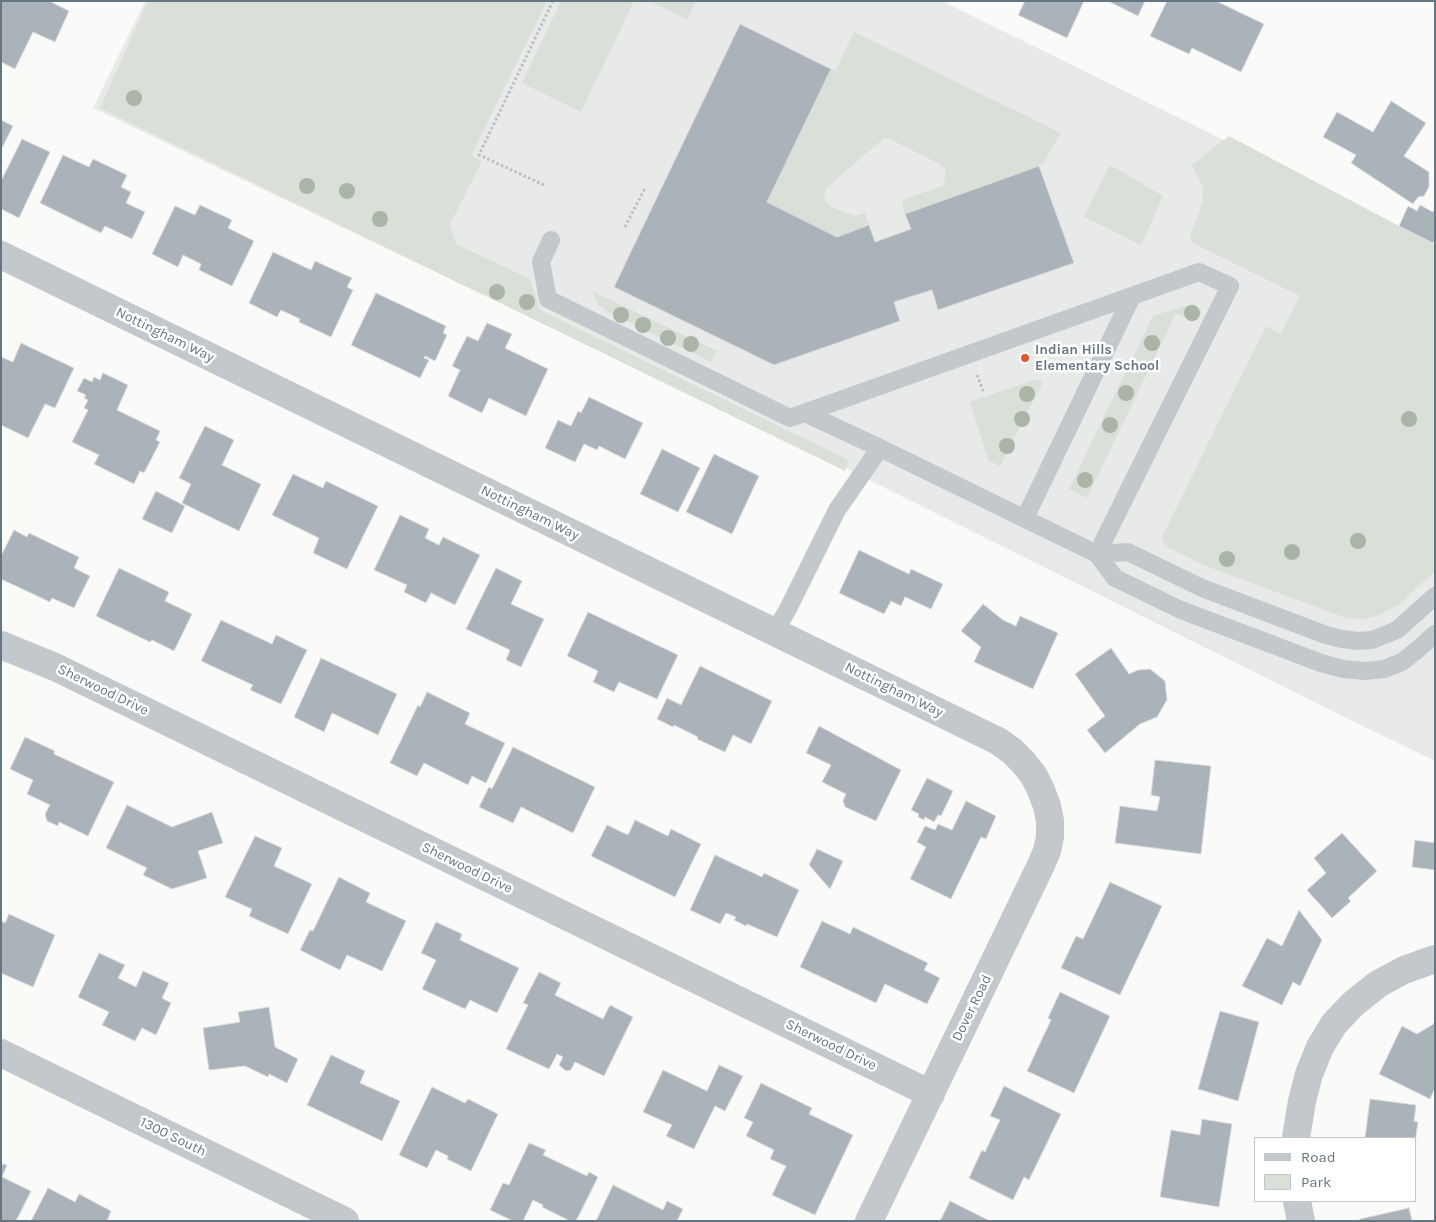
<!DOCTYPE html>
<style>
body{margin:0}
#map{position:relative;width:1436px;height:1222px;overflow:hidden;background:#fafaf8;font-family:Karla,sans-serif}
canvas{display:block}
.frame{position:absolute;inset:0;border:2px solid #657683;pointer-events:none}
.legend{position:absolute;left:1254px;top:1137px;width:162px;height:65px;box-sizing:border-box;background:#fff;border:1px solid #c1c8cd;margin:0;padding:6px 9px;list-style:none;font-size:15px;color:#657683}
.legend li{display:flex;align-items:center;gap:10px;height:25px}
.legend b{width:25px;border:1px solid #c1c8cd}
</style>
<div id="map">
<canvas width="1436" height="1222"></canvas>
<div class="frame"></div>
<ul class="legend">
<li><b style="height:6px;background:#c3c8cc"></b>Road</li>
<li><b style="height:14px;background:#dadfd7"></b>Park</li>
</ul>
</div>
<script>
const ctx = document.querySelector('canvas').getContext('2d');
ctx.lineJoin = 'round';
function paint(path, color) {
  ctx.fillStyle = color;
  ctx.fill(path, 'evenodd');
}
function toPath(rows) {
  const path = new Path2D();
  for (const r of rows) {
    path.moveTo(r[0], r[1]);
    for (let i = 2; i < r.length; i += 2) path.lineTo(r[i], r[i + 1]);
  }
  return path;
}
function trace(path, color, width, dash) {
  ctx.strokeStyle = color;
  ctx.lineWidth = width;
  ctx.lineCap = dash ? 'butt' : 'round';
  ctx.setLineDash(dash || []);
  ctx.stroke(path);
}
function write(font, color, halo, rows, align = 'center') {
  ctx.font = font + ' Karla,sans-serif';
  ctx.lineWidth = 5;
  ctx.setLineDash([]);
  ctx.textBaseline = 'middle';
  ctx.strokeStyle = halo;
  ctx.fillStyle = color;
  for (const [text, x, y, turn = 0] of rows) {
    ctx.save();
    ctx.translate(x, y);
    ctx.rotate((+turn || 0) * Math.PI / 180);
    ctx.textAlign = isNaN(turn) ? turn : align;
    if (halo) ctx.strokeText(text, 0, 0);
    ctx.fillText(text, 0, 0);
    ctx.restore();
  }
}
paint(toPath([
 [145,1,942,1,1435,244,1435,761,1342,716,853,472,93,108]
]), '#e8e9e9');
paint(toPath([
 [148,1,547,1,471,156,482,161,450,224,456,244,530,279,540,310,846,459,848,463,845,471,100,108],
 [561,1,634,1,581,112,522,83],
 [650,1,696,1,687,20],
 [854,32,1061,133,1045,160,1039,166,905,214,902,200,943,186,945,179,945,169,938,163,890,139,884,138,826,188,824,195,825,201,832,207,855,216,865,213,869,225,837,237,767,202,831,69,835,71],
 [1229,136,1435,245,1435,571,1398,605,1380,615,1363,619,1346,618,1206,566,1165,546,1162,537,1266,326,1281,334,1300,296,1193,243,1190,236,1199,212,1203,200,1203,188,1192,165],
 [1110,165,1163,196,1141,245,1084,217],
 [592,291,717,351,711,362,608,312,597,303],
 [1191,304,1199,309,1201,312,1198,319,1194,321,1176,313,1087,498,1069,489,1153,316],
 [1037,379,1043,382,1000,466,988,460,970,402]
]), '#dadfd7');
const building = toPath([
 [1,1,49,1,69,11,55,42,33,32,15,69,1,62,1,1],
 [1025,1,1084,1,1067,38,1018,15,1025,1],
 [1108,1,1145,1,1138,16,1108,1],
 [1167,1,1216,1,1264,24,1241,72,1192,48,1189,54,1150,36,1167,1],
 [740,24,831,69,767,202,837,237,869,225,875,242,911,229,905,214,1039,166,1074,263,938,310,932,290,894,302,900,321,774,365,614,287,740,24],
 [1391,101,1426,123,1404,156,1429,172,1429,187,1424,196,1418,197,1413,204,1351,163,1356,155,1323,137,1337,112,1373,132,1391,101],
 [1,120,13,126,1,150,1,120],
 [22,139,50,152,19,218,1,209,1,181,22,139],
 [63,155,89,167,93,159,127,175,121,187,131,192,126,203,145,212,132,239,105,226,101,233,40,203,63,155],
 [200,205,232,220,228,228,254,241,232,286,199,270,201,264,183,255,178,267,152,254,175,206,195,215,200,205],
 [1420,205,1433,212,1435,209,1435,240,1433,243,1399,226,1408,206,1417,211,1420,205],
 [273,252,311,270,315,261,352,278,347,287,353,290,331,337,299,322,300,319,281,310,277,317,249,303,273,252],
 [376,293,446,326,443,333,447,335,435,361,425,356,424,358,429,360,420,378,351,345,376,293],
 [487,323,512,334,505,348,548,369,526,416,489,398,482,413,448,396,460,370,452,366,467,336,478,341,487,323],
 [21,343,74,368,55,408,45,404,28,438,1,425,1,357,13,362,21,343],
 [103,373,128,385,117,410,160,431,156,440,160,442,144,473,140,471,134,484,94,464,99,455,72,442,88,410,84,408,88,400,84,398,86,395,77,391,84,378,92,382,94,377,100,380,103,373],
 [589,397,643,423,625,459,599,446,597,450,584,444,575,462,545,448,558,420,571,426,578,411,581,413,589,397],
 [205,426,234,440,222,465,261,484,239,531,182,503,191,484,179,478,205,426],
 [662,449,700,468,678,512,640,494,662,449],
 [714,454,759,476,732,534,686,512,714,454],
 [293,474,323,488,326,481,378,506,347,569,313,553,319,538,272,515,293,474],
 [156,491,185,506,172,533,142,519,156,491],
 [400,515,429,529,425,538,439,545,443,537,480,555,455,605,431,593,426,603,404,592,407,585,374,570,400,515],
 [14,530,27,537,29,533,79,557,74,568,90,576,74,608,52,598,50,602,1,579,1,556,14,530],
 [859,550,909,574,911,569,943,584,931,609,905,597,901,606,891,601,884,614,839,593,859,550],
 [119,568,169,592,165,601,192,614,174,651,152,640,150,642,96,616,119,568],
 [496,568,522,581,511,604,544,619,521,667,506,660,510,650,466,629,496,568],
 [983,604,1003,620,1016,626,1020,616,1058,633,1033,689,974,662,981,647,961,631,983,604],
 [588,612,678,655,657,699,619,682,614,692,593,682,598,671,567,656,588,612],
 [221,620,272,644,276,635,307,650,281,704,250,690,253,685,201,661,221,620],
 [1111,648,1129,674,1138,670,1150,669,1165,681,1167,700,1157,717,1140,724,1105,753,1087,730,1105,716,1075,674,1111,648],
 [321,658,397,694,378,735,332,713,324,732,294,717,321,658],
 [700,666,772,701,751,744,733,735,725,752,697,739,698,737,674,725,673,727,657,719,667,698,681,705,700,666],
 [427,692,470,713,465,724,505,743,486,783,472,776,468,785,424,763,417,776,390,763,418,705,420,707,427,692],
 [819,726,901,770,876,821,845,807,843,801,846,794,822,782,831,765,806,753,819,726],
 [25,737,55,751,54,754,114,782,88,836,59,822,58,826,47,821,45,814,50,805,27,794,33,780,10,769,25,737],
 [513,747,595,787,573,833,521,807,513,823,479,807,489,787,492,789,513,747],
 [1155,760,1211,766,1201,854,1115,843,1120,806,1157,811,1160,797,1151,795,1155,760],
 [927,778,953,791,941,816,938,815,934,822,925,817,924,820,918,817,919,814,911,810,927,778],
 [966,801,996,816,986,839,981,837,951,899,910,879,926,847,917,842,925,826,935,830,938,824,952,830,966,801],
 [127,805,172,827,212,812,223,843,198,851,207,878,172,889,143,875,147,868,106,848,127,805],
 [635,820,668,836,671,829,701,844,675,897,591,856,607,825,628,835,635,820],
 [1342,833,1377,871,1348,898,1351,901,1332,918,1307,890,1326,873,1314,858,1342,833],
 [255,836,282,848,274,866,312,884,288,934,249,916,252,909,225,897,255,836],
 [1415,840,1435,843,1435,870,1412,867,1415,840],
 [817,849,843,861,830,889,809,865,817,849],
 [715,855,762,877,764,873,799,890,777,937,747,924,746,926,734,920,736,917,726,913,720,924,690,910,715,855],
 [339,877,370,893,366,902,406,921,382,971,347,955,340,970,300,950,310,930,313,931,339,877],
 [1110,882,1162,906,1120,995,1061,968,1076,936,1083,939,1110,882],
 [1299,910,1322,940,1300,986,1293,982,1282,1005,1242,986,1267,938,1282,946,1299,910],
 [9,914,55,935,33,987,1,973,1,921,5,923,9,914],
 [822,921,850,934,853,927,928,963,924,970,940,978,927,1004,885,984,876,1003,800,967,822,921],
 [436,922,462,934,460,940,519,968,497,1013,470,1000,465,1009,422,989,436,960,421,953,436,922],
 [99,953,125,965,118,978,136,987,143,971,169,983,162,998,171,1003,156,1035,142,1028,135,1041,102,1025,109,1012,78,997,99,953],
 [539,972,561,983,555,995,603,1019,610,1005,633,1017,604,1076,575,1062,571,1070,566,1071,559,1065,563,1057,557,1054,549,1069,506,1049,528,1005,523,1003,539,972],
 [1060,992,1110,1016,1074,1093,1027,1071,1051,1020,1048,1018,1060,992],
 [269,1007,275,1047,298,1059,287,1083,269,1074,268,1077,245,1066,209,1070,203,1028,240,1022,238,1012,269,1007],
 [1220,1011,1259,1022,1238,1101,1198,1089,1220,1011],
 [1435,1023,1435,1088,1430,1099,1379,1074,1402,1026,1417,1034,1435,1023],
 [331,1055,365,1071,360,1083,400,1101,382,1141,307,1105,331,1055],
 [719,1065,743,1076,725,1111,715,1106,694,1149,666,1136,672,1125,643,1112,663,1070,707,1091,719,1065],
 [761,1083,812,1108,809,1114,853,1135,815,1215,772,1195,786,1166,770,1159,774,1150,746,1136,753,1122,744,1118,761,1083],
 [1004,1086,1061,1114,1029,1180,1024,1177,1013,1200,969,1178,982,1150,985,1152,1000,1120,990,1116,1004,1086],
 [432,1087,465,1103,468,1099,498,1114,471,1171,447,1159,448,1156,436,1150,427,1168,399,1155,432,1087],
 [1370,1099,1416,1105,1414,1121,1418,1122,1415,1143,1415,1138,1365,1138,1370,1099],
 [1202,1119,1232,1124,1219,1207,1160,1197,1171,1130,1200,1135,1202,1119],
 [529,1143,546,1150,543,1155,587,1176,589,1172,598,1177,576,1221,570,1221,542,1207,543,1205,533,1200,523,1221,513,1221,490,1210,503,1183,509,1185,529,1143],
 [1,1164,7,1165,2,1177,31,1191,16,1221,1,1221,1,1164],
 [613,1185,663,1210,667,1201,683,1209,677,1221,596,1221,613,1185],
 [48,1188,75,1202,79,1194,111,1211,107,1221,31,1221,48,1188],
 [950,1201,990,1221,940,1221,950,1201],
 [1409,1208,1412,1221,1360,1221,1360,1219,1409,1208]
]);
paint(building, '#aab3b9');
trace(building, '#dcdcda', 1);
trace(toPath([
 [544,185,479,155,553,1],
 [625,227,645,188],
 [977,375,984,393]
]), '#bbbfc2', 3, [2.5, 2.5]);
trace(toPath([
 [551,240,541,262,548,299,790,418,1199,272,1230,286,1097,554],
 [805,413,880,448,1097,554,1115,578,1181,610,1321,663,1343,669,1365,671,1384,669,1402,662,1417,650,1435,634],
 [1025,518,1132,296],
 [1097,554,1128,552,1202,588,1326,635,1342,639,1358,641,1372,640,1397,630,1435,596],
 [774,632,787,611,837,510,880,448]
]), '#c3c8cc', 18);
trace(toPath([
 [1,255,998,741,1012,751,1024,763,1034,776,1041,790,1047,806,1050,821,1050,837,1047,851,1041,865,869,1221],
 [1,645,55,667,931,1094],
 [1,1053,345,1221],
 [1296,1138,1302,1101,1309,1074,1320,1047,1334,1024,1353,1004,1378,984,1404,970,1435,959],
 [1297,1201,1301,1221]
]), '#c3c8cc', 28);
ctx.fillStyle = '#aab4a7';
for (const [x, y] of [
 [134,98],
 [307,186],
 [347,191],
 [380,219],
 [497,292],
 [527,302],
 [1192,313],
 [621,315],
 [643,325],
 [668,338],
 [1152,343],
 [691,344],
 [1126,393],
 [1027,394],
 [1022,419],
 [1409,419],
 [1110,425],
 [1007,446],
 [1085,480],
 [1358,541],
 [1292,552],
 [1227,559]
]) {
  ctx.beginPath();
  ctx.arc(x, y, 8, 0, 2 * Math.PI);
  ctx.fill();
}
for (const [x, y, r, color] of [
 [1025,358,5,"#e4572e"]
]) {
  const dot = new Path2D();
  dot.arc(x, y, r, 0, 2 * Math.PI);
  ctx.fillStyle = color;
  ctx.fill(dot);
  trace(dot, '#fff', 2);
}
write('14px', '#657683', '#fff', [
 ["Nottingham Way",165,335,26],
 ["Nottingham Way",530,513,26],
 ["Sherwood Drive",103,690,26],
 ["Nottingham Way",894,690,26],
 ["Sherwood Drive",467,868,26],
 ["Dover Road",972,1008,-64],
 ["Sherwood Drive",831,1045,26],
 ["1300 South",173,1137,26]
]);
write('bold 14px', '#657683', '#fff', [
 ["Indian Hills",1035,350],
 ["Elementary School",1035,366]
], 'left');
</script>
